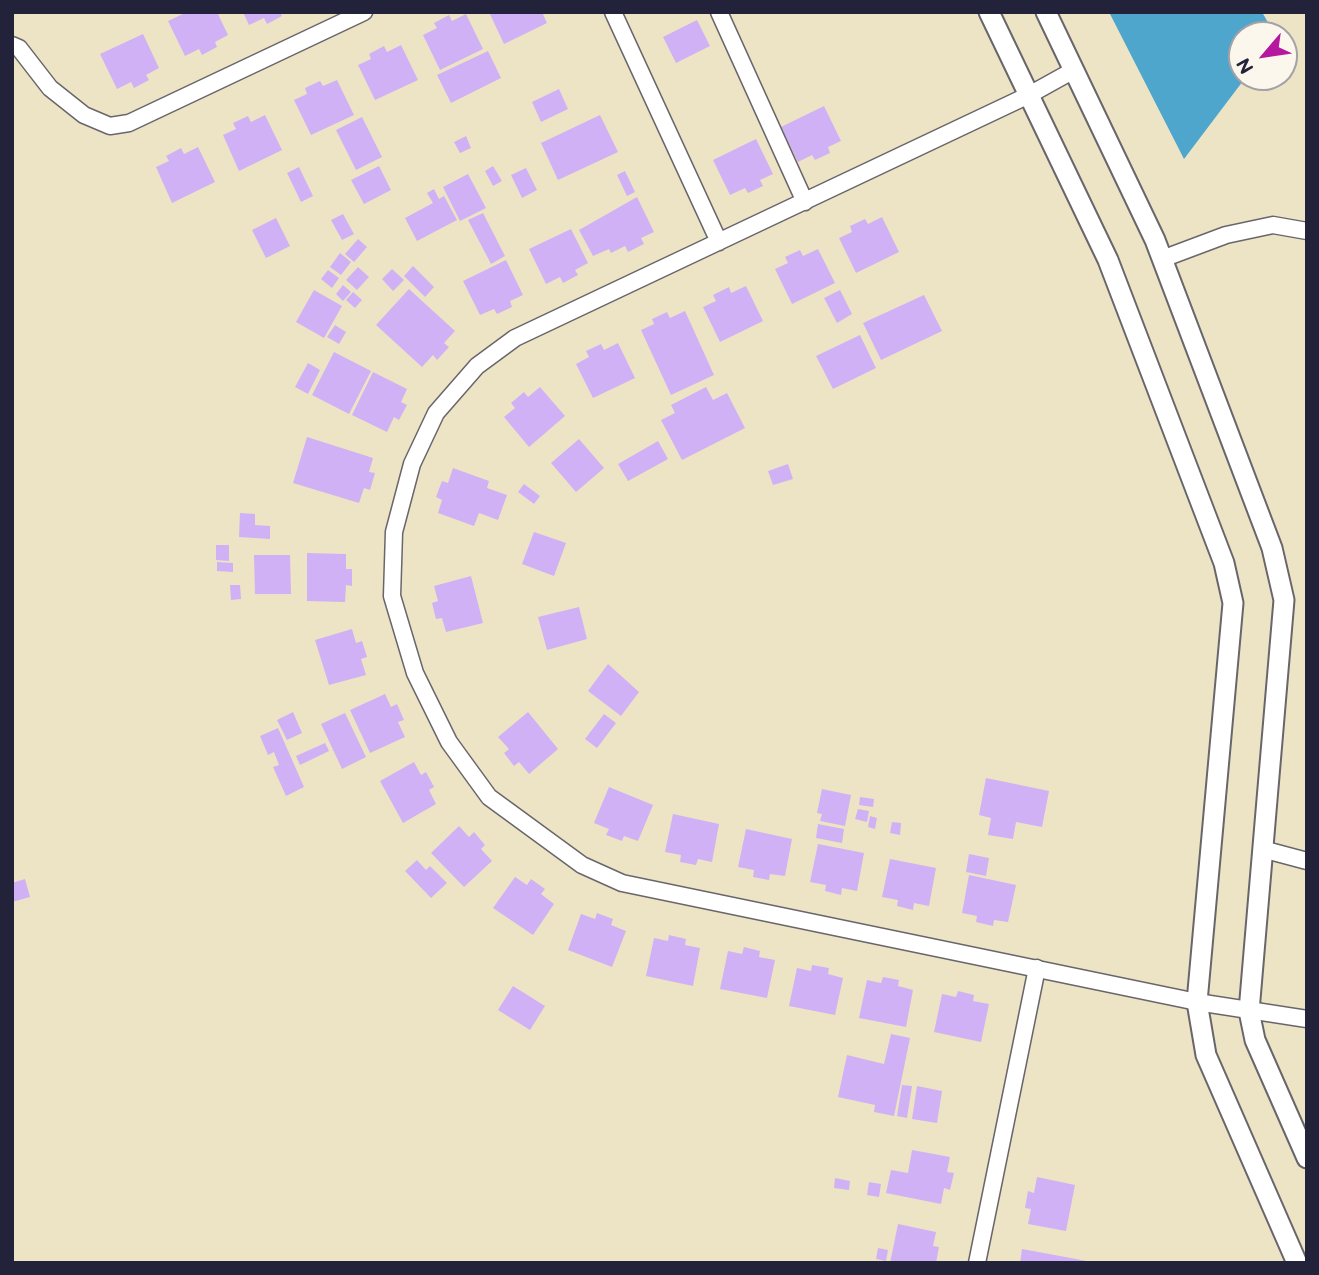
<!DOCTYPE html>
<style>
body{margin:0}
#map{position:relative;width:1319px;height:1275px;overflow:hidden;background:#ede4c5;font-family:"Balsamiq Sans",sans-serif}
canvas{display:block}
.frame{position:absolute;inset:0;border:14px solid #22223b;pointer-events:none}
.north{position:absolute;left:1228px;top:21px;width:70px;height:70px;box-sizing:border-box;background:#fbf7ec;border:2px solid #a4a2a5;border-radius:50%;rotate:241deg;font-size:19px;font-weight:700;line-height:28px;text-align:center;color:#22223b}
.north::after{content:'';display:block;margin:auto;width:24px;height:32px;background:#b5179e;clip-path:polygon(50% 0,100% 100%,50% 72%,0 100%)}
</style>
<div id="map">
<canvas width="1319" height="1275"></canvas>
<div class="frame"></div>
<div class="north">N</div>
</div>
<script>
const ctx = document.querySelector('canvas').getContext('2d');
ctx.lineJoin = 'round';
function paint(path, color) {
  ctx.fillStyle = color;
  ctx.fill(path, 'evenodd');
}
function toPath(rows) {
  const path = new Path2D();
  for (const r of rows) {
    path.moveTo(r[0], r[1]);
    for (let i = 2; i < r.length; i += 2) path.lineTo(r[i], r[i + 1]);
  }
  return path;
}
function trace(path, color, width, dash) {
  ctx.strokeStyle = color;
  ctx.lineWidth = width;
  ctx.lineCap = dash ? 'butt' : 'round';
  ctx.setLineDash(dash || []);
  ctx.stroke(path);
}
paint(toPath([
 [1109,12,1262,12,1274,33,1242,35,1242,77,1246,77,1184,159]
]), '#4fa6cc');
paint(toPath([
 [187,12,217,12,228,35,215,42,217,47,202,55,199,49,185,56,168,21],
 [243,12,280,12,282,16,267,24,264,18,249,25],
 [489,12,542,12,547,23,504,44],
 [466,14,483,49,440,70,423,35,437,28,434,23,449,15,452,21],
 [697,20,710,46,676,63,663,37],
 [143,34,159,68,146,75,149,80,134,88,131,82,117,89,100,54],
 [401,45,418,80,375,100,358,65,371,59,369,54,384,46,387,52],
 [488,51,501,78,451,103,437,75],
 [337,80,354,115,311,135,294,100,307,94,305,88,320,81,323,86],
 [559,89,568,109,541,122,532,102],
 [824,106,841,141,828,147,830,153,815,160,812,155,798,162,781,127],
 [265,115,282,150,239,171,223,135,236,129,233,123,248,116,251,122],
 [600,115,618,152,558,180,541,143],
 [362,117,382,157,356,170,336,130],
 [466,136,471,148,460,153,454,142],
 [756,139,773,174,760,180,763,186,748,193,745,188,730,195,713,160],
 [198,147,215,182,172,203,156,167,169,161,166,156,181,148,184,154],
 [379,166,391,190,364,204,351,180],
 [493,166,502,181,493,186,485,171],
 [299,167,313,196,301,202,287,173],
 [526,168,537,190,522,198,511,175],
 [625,171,635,192,627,196,617,175],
 [468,174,486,208,460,221,443,187],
 [434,189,439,199,444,196,457,220,417,241,405,218,433,203,427,193],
 [637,197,654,232,641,238,644,244,628,252,625,246,611,253,609,249,593,256,579,230],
 [483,213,505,256,491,264,468,220],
 [343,214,354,234,342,240,331,220],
 [882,217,899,252,856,273,839,238,852,232,850,226,865,219,868,224],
 [276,218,290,246,266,258,252,230],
 [571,229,588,263,575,270,578,275,563,283,560,277,546,284,529,249],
 [358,239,367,247,354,262,345,254],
 [818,249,835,283,792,304,775,269,788,263,785,257,800,250,803,256],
 [340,253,351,262,341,275,330,267],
 [506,260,523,295,510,301,512,307,497,314,494,309,480,315,463,281],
 [413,266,434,287,425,297,404,276],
 [358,267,369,277,357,290,346,280],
 [392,269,404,280,393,291,382,279],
 [328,270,339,278,332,288,321,279],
 [343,285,351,292,343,301,336,294],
 [746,286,763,321,720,342,703,307,716,301,713,295,729,287,731,293],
 [409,289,455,331,444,343,449,347,437,360,433,355,422,367,376,325],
 [314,290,342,306,324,338,296,322],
 [840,290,852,314,837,323,824,298],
 [353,292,362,300,355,308,346,300],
 [924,295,942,331,881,360,863,323],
 [685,311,714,375,671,395,641,330,654,324,652,319,667,312,670,318],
 [335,325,346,332,339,344,327,337],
 [860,335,876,368,833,389,816,356],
 [618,343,635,378,593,398,576,364,589,357,586,351,601,344,604,350],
 [334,352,371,371,349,414,312,395],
 [308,363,320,370,308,394,295,387],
 [373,372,407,389,401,402,407,405,399,420,394,417,387,432,352,415],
 [540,387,565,416,529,447,504,417,515,408,511,403,524,392,528,397],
 [706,387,713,400,727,393,745,428,682,460,661,420,675,413,671,405],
 [307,437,373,458,369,472,375,473,370,490,364,488,359,503,293,483],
 [579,439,604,468,576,492,551,463],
 [658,441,668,459,628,481,618,464],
 [788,464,793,479,773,485,768,471],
 [453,468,489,481,487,488,507,495,498,520,479,513,474,526,438,513,442,500,436,497,442,481,448,483],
 [524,484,540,496,534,504,518,492],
 [240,513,255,514,255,525,270,526,270,539,239,537],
 [534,532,566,543,554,576,522,564],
 [216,545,229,545,229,561,216,560],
 [307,553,346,554,346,569,352,569,352,586,346,585,345,602,307,601],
 [254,555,290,555,291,594,255,594],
 [217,562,233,563,233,572,217,571],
 [471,576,483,623,446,632,442,618,436,619,432,603,438,601,434,586],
 [230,585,240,585,241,599,231,600],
 [579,607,587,639,547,650,538,617],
 [352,629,356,643,362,641,367,657,361,659,366,675,329,685,315,640],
 [608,664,639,692,621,716,588,691],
 [385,694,391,707,397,704,404,720,398,722,405,737,370,753,350,710],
 [293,712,302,733,287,740,277,720],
 [528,712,558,749,529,774,519,762,514,766,504,753,509,749,498,737],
 [345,713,366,757,342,769,321,724],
 [604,714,616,723,597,748,585,739],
 [278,728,304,787,286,796,273,767,279,765,274,752,268,755,260,736],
 [325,743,329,751,300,765,296,756],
 [414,762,421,775,426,772,434,787,429,790,436,804,403,823,380,781],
 [986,778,1049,791,1042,827,1016,822,1013,839,988,835,991,818,979,815],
 [609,787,653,805,638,841,624,836,622,841,606,835,609,829,594,823],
 [822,789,851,795,845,826,820,821,822,814,817,813],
 [860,797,874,799,873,807,859,805],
 [858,809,869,811,867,822,855,819],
 [673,814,719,824,712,862,698,859,696,865,680,862,681,855,665,852],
 [870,816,877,818,875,829,868,827],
 [892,822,901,823,900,835,890,833],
 [818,824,844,829,842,843,816,838],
 [459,826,469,837,474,832,485,845,481,849,492,861,464,887,431,853],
 [746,829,792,839,785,876,770,874,769,880,753,877,754,870,738,867],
 [818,844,864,853,857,891,842,888,841,895,825,891,826,885,810,882],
 [969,854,989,858,986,876,966,872],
 [890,859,936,868,929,906,914,903,913,910,897,906,898,900,882,897],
 [417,860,426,870,430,866,447,883,431,898,405,871],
 [969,875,1016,885,1008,922,994,920,993,926,976,922,977,916,962,913],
 [515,877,527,885,531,879,545,889,541,894,554,904,533,935,493,908],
 [25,879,30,897,12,902,12,883],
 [597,913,613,919,611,925,626,931,612,967,568,950,581,914,595,919],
 [669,935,686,939,685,945,700,948,693,986,646,976,654,938,668,941],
 [744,947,760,951,759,957,775,960,767,998,720,989,728,951,742,954],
 [812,965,829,968,828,974,843,978,835,1015,789,1006,797,968,811,971],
 [883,977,899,980,898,986,913,990,906,1027,859,1018,867,980,881,983],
 [513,986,545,1006,530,1030,498,1010],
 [958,991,974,995,973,1001,989,1004,981,1042,934,1032,942,994,956,997],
 [891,1034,910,1038,894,1116,874,1112,875,1105,838,1097,847,1055,884,1064],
 [902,1085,912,1086,907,1118,897,1116],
 [917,1086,942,1091,937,1123,912,1119],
 [912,1150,950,1157,947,1172,954,1173,950,1190,944,1188,941,1204,886,1193,891,1170,908,1173],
 [1037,1177,1075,1185,1066,1231,1028,1224,1031,1209,1025,1208,1028,1191,1034,1193],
 [835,1178,850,1181,849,1190,834,1188],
 [869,1182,881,1184,879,1197,867,1195],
 [898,1224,936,1232,933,1246,939,1247,936,1263,890,1263],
 [878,1248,888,1250,886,1261,876,1259],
 [1022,1249,1087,1261,1087,1263,1020,1263]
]), '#d0b1f5');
const minor = toPath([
 [613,12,719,242],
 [719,12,805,202],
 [12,45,19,48,50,88,84,115,110,126,129,123,364,12],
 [1074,70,1029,95,515,338,477,366,436,413,412,464,394,532,392,596,415,673,449,742,489,797,582,865,622,883,1197,1002,1307,1019],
 [1162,259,1226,235,1273,225,1307,231],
 [1262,849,1307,861],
 [977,1263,1037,968]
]);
const tertiary = toPath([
 [989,12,1108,260,1224,563,1233,603,1197,1002,1206,1055,1297,1263],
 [1046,12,1155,240,1272,548,1284,600,1249,1011,1255,1040,1307,1158]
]);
trace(minor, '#69666b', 19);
trace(tertiary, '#69666b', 23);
trace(minor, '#fff', 16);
trace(tertiary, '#fff', 19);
</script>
